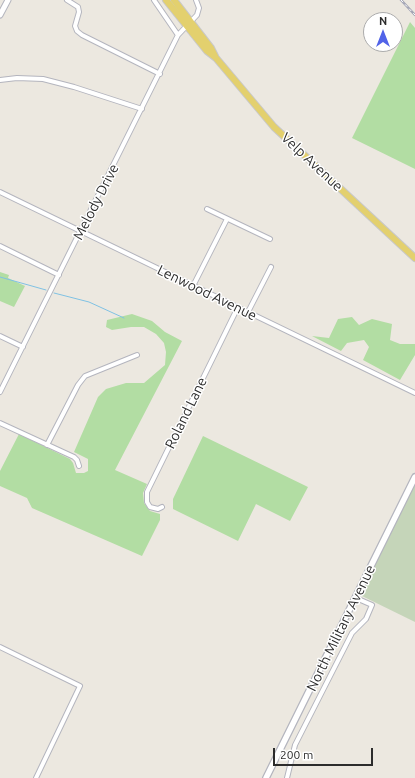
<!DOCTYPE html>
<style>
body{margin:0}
#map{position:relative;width:415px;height:778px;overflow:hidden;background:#ece8e0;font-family:Ubuntu,sans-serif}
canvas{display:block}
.north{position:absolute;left:363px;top:12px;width:40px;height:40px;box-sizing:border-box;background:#fff;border:1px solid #ababab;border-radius:50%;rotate:0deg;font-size:11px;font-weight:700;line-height:16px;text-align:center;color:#2c2c2c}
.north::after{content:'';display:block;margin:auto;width:14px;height:18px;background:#5163e8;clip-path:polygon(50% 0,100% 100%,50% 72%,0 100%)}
.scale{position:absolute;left:273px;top:748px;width:100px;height:18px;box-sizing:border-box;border:2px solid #2c2c2c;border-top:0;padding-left:5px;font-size:12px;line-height:14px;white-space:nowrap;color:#2c2c2c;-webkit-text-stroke:3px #fff;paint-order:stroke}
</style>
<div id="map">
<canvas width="415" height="778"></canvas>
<div class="north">N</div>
<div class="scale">200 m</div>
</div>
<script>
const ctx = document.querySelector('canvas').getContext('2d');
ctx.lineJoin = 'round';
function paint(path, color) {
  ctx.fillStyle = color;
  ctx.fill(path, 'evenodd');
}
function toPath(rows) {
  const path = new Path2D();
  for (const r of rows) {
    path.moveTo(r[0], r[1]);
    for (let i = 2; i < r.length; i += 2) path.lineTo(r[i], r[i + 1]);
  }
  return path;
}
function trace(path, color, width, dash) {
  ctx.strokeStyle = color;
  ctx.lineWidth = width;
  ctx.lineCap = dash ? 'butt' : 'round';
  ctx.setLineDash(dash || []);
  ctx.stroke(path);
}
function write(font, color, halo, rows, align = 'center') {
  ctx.font = font + ' Ubuntu,sans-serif';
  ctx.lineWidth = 3;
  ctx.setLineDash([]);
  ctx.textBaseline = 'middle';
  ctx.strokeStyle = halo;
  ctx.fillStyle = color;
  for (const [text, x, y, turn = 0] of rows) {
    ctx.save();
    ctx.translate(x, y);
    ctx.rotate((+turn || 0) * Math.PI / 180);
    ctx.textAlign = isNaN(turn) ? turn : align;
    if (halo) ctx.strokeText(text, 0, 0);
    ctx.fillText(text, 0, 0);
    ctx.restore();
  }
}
paint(toPath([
 [410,22,415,28,415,169,352,138],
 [0,272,9,275,8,278,25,286,14,307,0,301],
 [132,314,152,321,165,332,182,341,115,470,147,484,143,493,144,503,150,511,160,514,160,520,142,556,32,508,27,498,0,486,0,471,19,434,70,459,73,463,76,473,84,473,88,471,88,459,74,452,98,397,106,389,126,383,144,383,165,365,166,352,164,343,156,334,144,327,131,327,112,330,106,327,107,320],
 [352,317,359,325,372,319,392,324,390,340,400,344,415,344,415,355,400,380,363,360,369,347,364,340,347,343,341,351,312,336,329,338,338,319],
 [203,436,308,487,290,521,256,504,238,541,173,509,173,499]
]), '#b2dda3');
paint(toPath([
 [415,477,415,622,358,594]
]), '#c5d5b9');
trace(toPath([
 [0,277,46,290],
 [54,293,89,302,124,318]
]), '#7fc1e3', 1);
const minor = toPath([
 [67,0,78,7,79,12,75,26,77,31,82,35,160,74],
 [154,0,178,35],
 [0,80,17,78,43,79,74,87,142,109],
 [0,192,415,393],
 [207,209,270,239],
 [0,246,59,275],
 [193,286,227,219],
 [248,312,271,267],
 [0,336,23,347],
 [0,392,178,35,197,15,199,8,196,0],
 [0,423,74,457,77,460,79,466],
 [47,445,78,385,85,376,137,355],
 [162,507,158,509,150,507,147,502,147,492,238,307],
 [0,647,80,686,36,778],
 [287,778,295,745,352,633,366,619,372,605,356,598]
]);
const tertiary = toPath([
 [0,15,8,0]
]);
const secondary = toPath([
 [266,778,415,477]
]);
const primary = toPath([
 [166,0,207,51,216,58,274,127,415,258],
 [174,0,211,48,215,56]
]);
trace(minor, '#b4b5be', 6);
trace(tertiary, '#b4b5be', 7);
trace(secondary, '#b4b5be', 8);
trace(primary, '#c8c8c8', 8);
trace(minor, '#fff', 4);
trace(tertiary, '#fff', 5);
trace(secondary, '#fff', 5.5);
trace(primary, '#e3d06e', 6);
const rail = toPath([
 [401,0,415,15]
]);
trace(rail, '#a3a5b5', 2.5);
trace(rail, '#fff', 1, [3]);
write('14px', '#2c2c2c', '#fff', [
 ["Velp Avenue",312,162,43],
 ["Melody Drive",96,202,-63],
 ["Lenwood Avenue",207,293,26],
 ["Roland Lane",186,413,-64],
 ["North Military Avenue",341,628,-64]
]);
</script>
